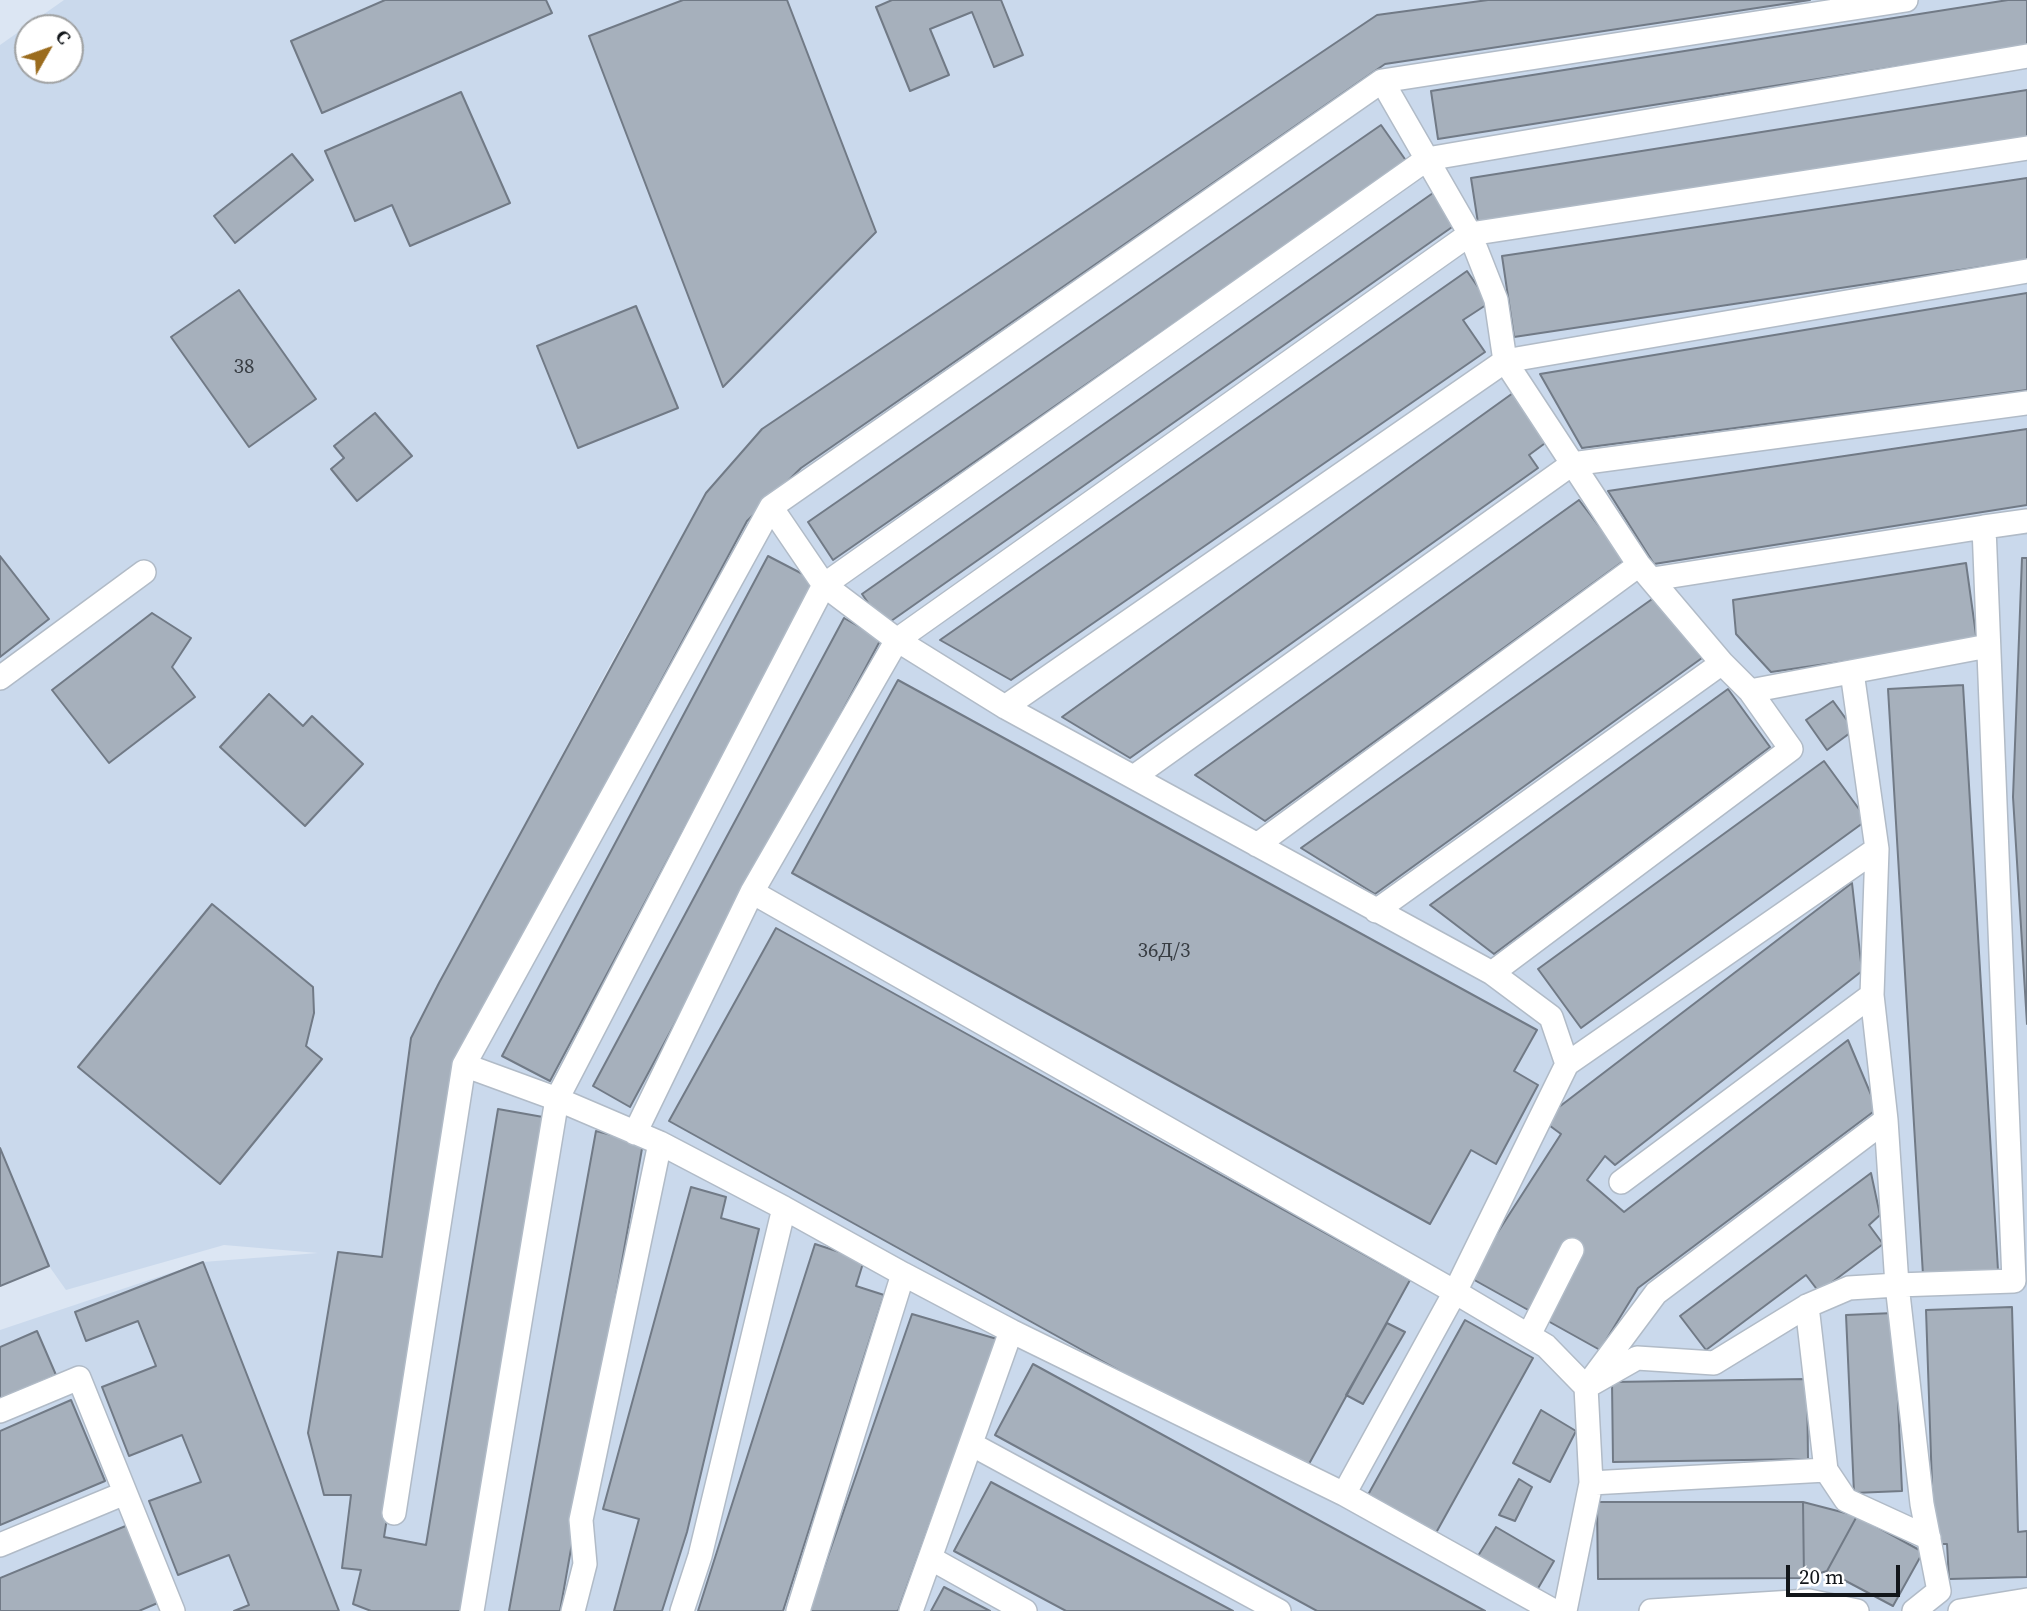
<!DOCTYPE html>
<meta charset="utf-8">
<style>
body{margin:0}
#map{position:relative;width:2027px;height:1611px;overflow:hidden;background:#dce6f3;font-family:"Source Serif 4",serif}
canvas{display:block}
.north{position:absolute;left:14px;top:14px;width:70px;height:70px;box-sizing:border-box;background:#fff;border:2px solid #a0a2a3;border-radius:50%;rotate:50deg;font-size:19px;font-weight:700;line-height:28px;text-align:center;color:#12161a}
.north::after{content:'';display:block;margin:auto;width:24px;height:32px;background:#9b6c1e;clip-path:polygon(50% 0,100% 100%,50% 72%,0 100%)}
.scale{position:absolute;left:1786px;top:1565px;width:114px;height:32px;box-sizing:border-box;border:4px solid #12161a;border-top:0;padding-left:9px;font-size:21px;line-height:24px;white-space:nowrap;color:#12161a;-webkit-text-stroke:5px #fff;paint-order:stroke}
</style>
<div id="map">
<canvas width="2027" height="1611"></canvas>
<div class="north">С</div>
<div class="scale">20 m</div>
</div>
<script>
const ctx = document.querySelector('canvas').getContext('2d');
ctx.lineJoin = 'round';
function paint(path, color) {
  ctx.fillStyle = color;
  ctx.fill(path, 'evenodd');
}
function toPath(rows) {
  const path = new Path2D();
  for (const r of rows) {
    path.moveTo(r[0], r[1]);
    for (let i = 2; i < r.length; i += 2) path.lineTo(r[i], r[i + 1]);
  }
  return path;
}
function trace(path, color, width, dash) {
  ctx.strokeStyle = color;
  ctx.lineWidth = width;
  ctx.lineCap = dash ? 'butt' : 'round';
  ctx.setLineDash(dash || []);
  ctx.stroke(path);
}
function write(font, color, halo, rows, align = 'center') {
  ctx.font = font + ' "Source Serif 4",serif';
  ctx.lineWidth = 6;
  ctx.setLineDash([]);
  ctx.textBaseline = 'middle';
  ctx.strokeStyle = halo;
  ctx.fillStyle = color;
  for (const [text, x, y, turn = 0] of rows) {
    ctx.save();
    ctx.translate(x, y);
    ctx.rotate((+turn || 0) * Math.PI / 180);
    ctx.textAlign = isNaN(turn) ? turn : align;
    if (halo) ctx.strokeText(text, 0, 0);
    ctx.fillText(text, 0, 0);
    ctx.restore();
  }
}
paint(toPath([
 [64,0,2027,0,2027,1611,0,1611,0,1330,203,1262,318,1253,224,1245,66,1290,49,1266,0,1286,0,45],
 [28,28,70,28,70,70,28,70],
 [673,552,674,553,482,905,612,661]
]), '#cad9ec');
const building = toPath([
 [385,0,546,0,552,13,322,113,291,41,385,0],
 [683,0,787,0,876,232,723,387,589,36,683,0],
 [892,0,1001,0,1023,55,994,67,972,12,930,29,949,75,910,91,876,7,892,0],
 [1488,0,1810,0,1385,64,801,468,747,521,460,1056,384,1537,426,1545,498,1109,543,1117,461,1611,371,1611,353,1604,361,1570,342,1568,351,1495,324,1495,308,1433,338,1252,382,1257,411,1038,439,983,706,493,762,429,1377,15,1488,0],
 [2008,0,2027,0,2027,46,1438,139,1431,91,2008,0],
 [2027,90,2027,137,1478,223,1471,178,2027,90],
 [461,92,510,203,410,246,392,205,355,221,325,151,461,92],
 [1381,125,1407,162,833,560,808,522,1381,125],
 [292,154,313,180,235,243,214,216,292,154],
 [2027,178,2027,260,1514,337,1502,256,2027,178],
 [1433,193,1455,225,884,626,862,594,1433,193],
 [1467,271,1489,303,1463,320,1485,352,1011,680,940,640,1467,271],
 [239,290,316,399,249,447,171,337,239,290],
 [2027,293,2027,390,1582,448,1540,374,2027,293],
 [636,306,678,408,578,448,537,346,636,306],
 [1513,393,1548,441,1529,455,1538,468,1130,758,1062,717,1513,393],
 [375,413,412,456,357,501,331,469,344,458,334,446,375,413],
 [2027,429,2027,505,1654,564,1608,491,2027,429],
 [1579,500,1625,560,1265,821,1195,775,1579,500],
 [0,556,49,619,0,657,0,556],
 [768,556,816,581,550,1081,502,1056,768,556],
 [2022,558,2027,558,2027,1024,2013,797,2022,558],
 [1966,563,1977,642,1771,672,1736,634,1733,600,1966,563],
 [1655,597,1702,658,1375,894,1301,848,1655,597],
 [152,613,191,638,172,667,195,697,109,763,52,690,152,613],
 [844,618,881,639,630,1107,593,1086,844,618],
 [898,680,1537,1030,1514,1071,1538,1085,1496,1164,1471,1150,1430,1224,792,873,898,680],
 [1963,685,1998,1270,1923,1275,1888,689,1963,685],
 [1728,689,1770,747,1494,954,1430,905,1728,689],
 [269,694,303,726,312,716,363,764,305,826,220,747,269,694],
 [1833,701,1854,730,1827,750,1806,720,1833,701],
 [1824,761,1867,820,1581,1028,1538,969,1824,761],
 [1852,883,1862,971,1615,1165,1605,1156,1587,1180,1624,1212,1848,1040,1877,1109,1638,1288,1600,1350,1469,1277,1561,1134,1542,1120,1852,883],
 [212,904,313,987,314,1013,306,1046,322,1059,220,1184,78,1067,212,904],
 [776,928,1410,1280,1304,1473,669,1121,776,928],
 [596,1131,643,1143,560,1611,509,1611,596,1131],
 [0,1148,49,1266,0,1286,0,1148],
 [1871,1173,1880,1215,1869,1225,1883,1244,1819,1292,1806,1275,1706,1350,1680,1316,1871,1173],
 [691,1187,726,1197,721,1218,759,1229,687,1532,662,1611,614,1611,639,1519,603,1509,691,1187],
 [815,1244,864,1260,856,1286,884,1295,783,1611,698,1611,815,1244],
 [203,1262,339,1611,234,1611,249,1605,229,1555,178,1575,149,1501,201,1482,182,1435,129,1456,102,1387,156,1366,138,1321,86,1341,75,1312,203,1262],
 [2012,1307,2018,1532,2027,1531,2027,1577,1949,1579,1947,1544,1934,1544,1926,1310,2012,1307],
 [1894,1313,1902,1491,1854,1493,1846,1315,1894,1313],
 [912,1314,997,1339,898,1611,809,1611,912,1314],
 [1465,1320,1533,1358,1432,1540,1364,1502,1465,1320],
 [1387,1323,1405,1332,1363,1404,1346,1395,1387,1323],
 [37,1331,56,1375,0,1399,0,1347,37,1331],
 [1033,1364,1485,1611,1317,1611,995,1435,1033,1364],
 [1807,1379,1808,1459,1613,1462,1612,1382,1807,1379],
 [71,1400,105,1481,0,1525,0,1431,71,1400],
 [1541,1410,1576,1431,1550,1482,1513,1463,1541,1410],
 [1519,1479,1532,1487,1515,1521,1499,1515,1519,1479],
 [991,1482,1233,1611,1066,1611,954,1551,991,1482],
 [1597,1502,1803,1502,1804,1578,1598,1579,1597,1502],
 [1803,1502,1857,1516,1827,1571,1804,1578,1803,1502],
 [1857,1516,1923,1552,1893,1606,1827,1571,1857,1516],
 [128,1525,160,1602,139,1611,0,1611,0,1578,128,1525],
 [1496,1527,1554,1561,1537,1590,1478,1556,1496,1527],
 [944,1587,990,1611,931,1611,944,1587]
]);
paint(building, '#a6b0bc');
trace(building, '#717a86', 2);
const lane = toPath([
 [1382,81,1470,234,1496,300,1505,361,1639,565,1722,663,1750,691,1988,646],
 [771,507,824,585,897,640,1005,707,1492,973,1791,749,1750,691],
 [1653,579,1984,527],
 [1852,672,1877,849,1872,995,1886,1120,1897,1285,2014,1281,1984,527,2027,521],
 [0,678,144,572],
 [1005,707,1505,361,2027,271],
 [1135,776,1572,464,2027,403],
 [1257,845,1639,565],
 [752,892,1455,1292,1344,1494],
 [1376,911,1722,663],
 [1492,973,1551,1017,1567,1064,1877,849],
 [1567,1064,1455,1292,1546,1346,1586,1387,1656,1293,1886,1120],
 [464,1065,557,1099,472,1611],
 [635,1133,752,892,897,640,1470,234,2027,148],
 [660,1143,784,1208,700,1556,682,1611],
 [1621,1182,1872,995],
 [784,1208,903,1274,798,1611],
 [903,1274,1011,1331,911,1611],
 [1807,1306,1826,1470,1846,1500,1929,1538],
 [1011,1331,1344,1494,1554,1611],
 [1529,1335,1572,1250],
 [0,1411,79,1378,173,1611],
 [971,1444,1279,1611],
 [1591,1483,1586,1387,1637,1358,1714,1363,1807,1306,1849,1288,1897,1285,1922,1504,1939,1591,1914,1611],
 [394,1513,464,1065,771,507,1382,81,1906,0],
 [0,1545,125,1493],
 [930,1558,1025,1611],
 [573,1611,585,1564,581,1520,660,1143,557,1099,824,585,1427,159,2027,56],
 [1565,1611,1591,1483,1826,1470],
 [1651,1611,1809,1601,1857,1611],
 [1960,1611,2027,1600]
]);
trace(lane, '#b1bbc7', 26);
trace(lane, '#fff', 23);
write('21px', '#373c42', null, [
 ["38",244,368],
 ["36Д/3",1164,952]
]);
</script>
